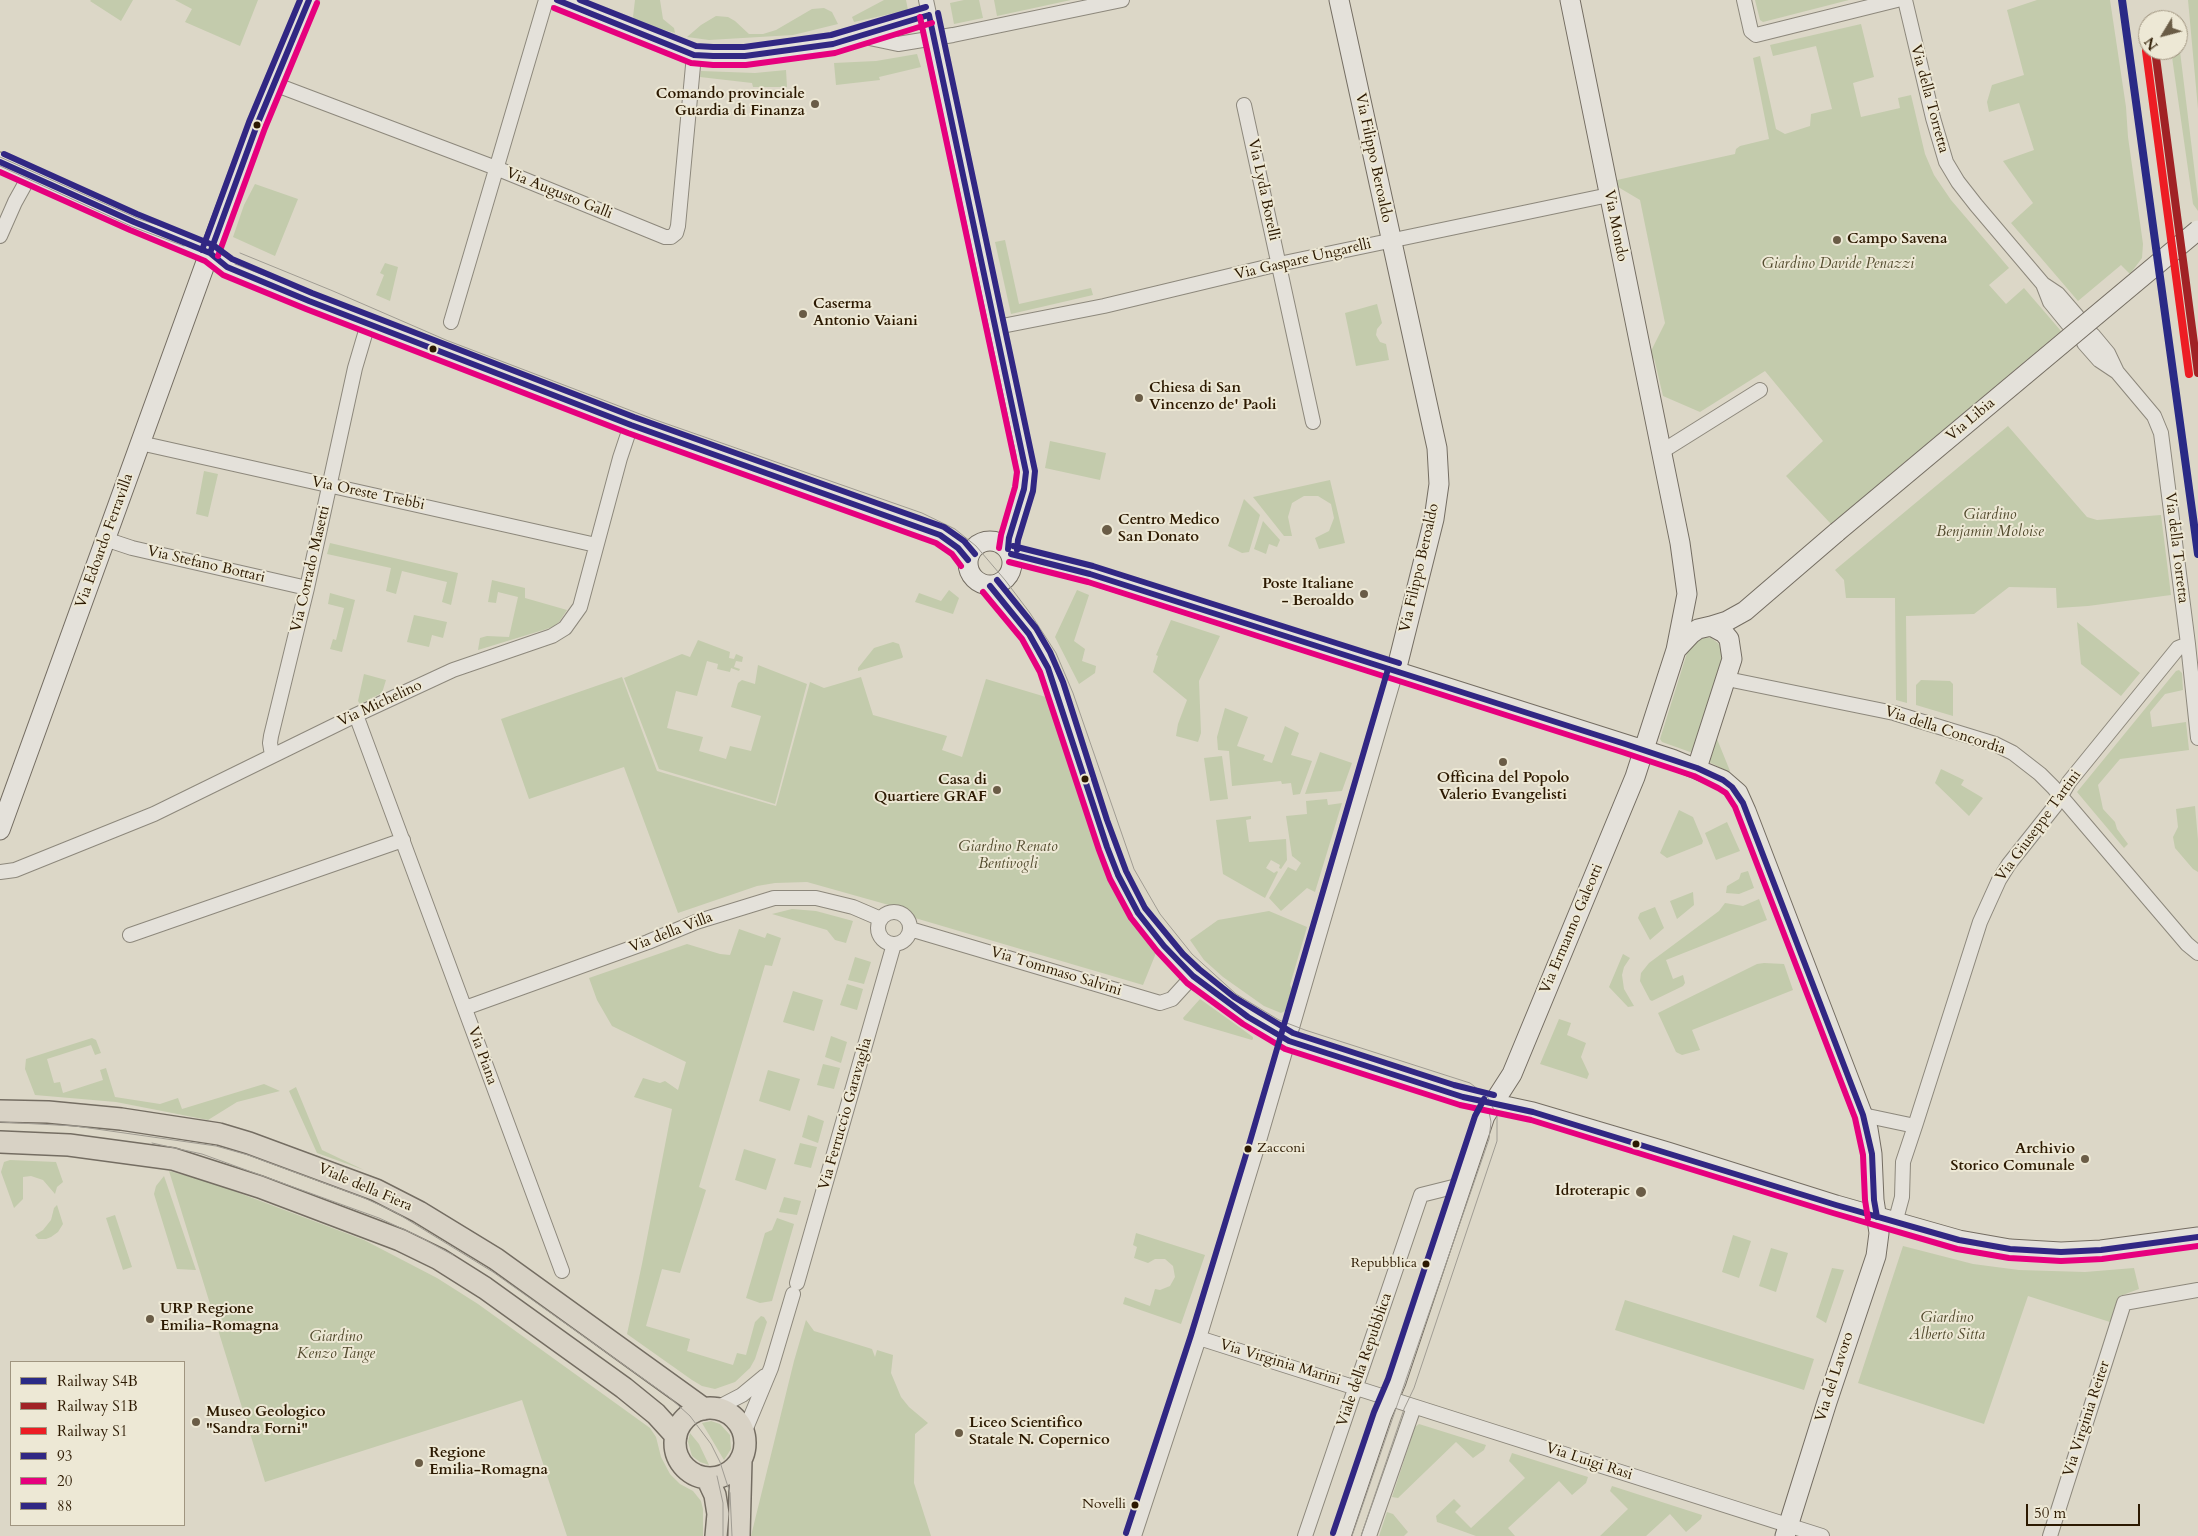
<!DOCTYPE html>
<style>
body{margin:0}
#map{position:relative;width:2198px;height:1536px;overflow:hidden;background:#dcd7c7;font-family:Cardo,serif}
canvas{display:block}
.legend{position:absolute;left:10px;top:1361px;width:175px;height:165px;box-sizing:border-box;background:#ede8d5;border:1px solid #a09580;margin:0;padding:6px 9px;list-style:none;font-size:15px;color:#2c1901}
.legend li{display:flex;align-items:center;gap:10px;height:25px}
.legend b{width:25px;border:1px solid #a09580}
.north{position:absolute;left:2138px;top:10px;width:50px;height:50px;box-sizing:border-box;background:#ede8d5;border:1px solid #a09580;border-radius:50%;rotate:233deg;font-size:14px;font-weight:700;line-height:20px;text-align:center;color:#2c1901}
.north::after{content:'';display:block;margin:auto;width:18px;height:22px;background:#6a5c46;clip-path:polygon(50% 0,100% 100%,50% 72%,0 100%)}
.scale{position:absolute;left:2026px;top:1504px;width:114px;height:22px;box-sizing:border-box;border:2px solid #2c1901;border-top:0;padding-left:6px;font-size:15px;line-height:18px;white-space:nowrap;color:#2c1901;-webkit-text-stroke:4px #ede8d5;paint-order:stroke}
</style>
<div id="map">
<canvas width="2198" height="1536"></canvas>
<ul class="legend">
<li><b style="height:6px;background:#2a2a86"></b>Railway S4B</li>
<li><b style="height:6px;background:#a02225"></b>Railway S1B</li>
<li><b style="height:6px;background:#ed1d24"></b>Railway S1</li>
<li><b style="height:6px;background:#312783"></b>93</li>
<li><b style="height:6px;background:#e6007e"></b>20</li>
<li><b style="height:6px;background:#312783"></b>88</li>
</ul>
<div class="north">N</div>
<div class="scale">50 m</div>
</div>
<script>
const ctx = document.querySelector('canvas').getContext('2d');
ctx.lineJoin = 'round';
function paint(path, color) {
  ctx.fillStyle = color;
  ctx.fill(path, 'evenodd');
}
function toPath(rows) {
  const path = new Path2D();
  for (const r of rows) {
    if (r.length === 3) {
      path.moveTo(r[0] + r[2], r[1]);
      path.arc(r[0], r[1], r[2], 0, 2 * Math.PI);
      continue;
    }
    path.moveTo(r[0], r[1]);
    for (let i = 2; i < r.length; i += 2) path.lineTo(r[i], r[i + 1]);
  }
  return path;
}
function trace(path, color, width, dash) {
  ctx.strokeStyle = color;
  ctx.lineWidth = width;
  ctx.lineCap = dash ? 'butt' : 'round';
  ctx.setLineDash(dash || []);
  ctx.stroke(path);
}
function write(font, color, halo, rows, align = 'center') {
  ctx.font = font + ' Cardo,serif';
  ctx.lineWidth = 4;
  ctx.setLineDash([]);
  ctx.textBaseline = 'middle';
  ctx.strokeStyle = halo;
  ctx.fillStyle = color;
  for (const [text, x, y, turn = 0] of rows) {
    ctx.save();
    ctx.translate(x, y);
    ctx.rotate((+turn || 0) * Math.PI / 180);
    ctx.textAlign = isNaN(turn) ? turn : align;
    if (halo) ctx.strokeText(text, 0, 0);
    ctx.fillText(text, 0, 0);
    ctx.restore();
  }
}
paint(toPath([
 [91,0,133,0,121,21,90,1],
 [175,0,258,0,240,46,185,22,192,9],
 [635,0,660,0,663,19,674,28,675,33,637,22,633,17],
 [884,0,906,0,908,10,854,22,852,17],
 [964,0,979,0,983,18,954,24,950,3],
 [994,0,1071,0,997,16],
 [1755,0,1849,0,1763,22,1760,20],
 [2037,0,2110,0,2126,107,2128,137,2143,244,2142,258,2130,274,2121,265,2078,301,2011,223,2033,203,2003,161,2034,150,2019,103,1989,112,1987,102,1992,85,2024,75,2007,10],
 [2188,0,2198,0,2198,109],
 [824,8,832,12,838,24,793,35,709,40,687,37,701,25,716,16,728,17,735,21,749,34,763,34,776,30,812,9],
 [1861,24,1874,77,1853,83,1861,117,1900,108,1898,98,1911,95,1925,154,1934,175,1951,200,2009,268,1989,285,2006,304,2024,288,2061,331,1831,524,1786,476,1823,441,1765,371,1700,412,1663,396,1654,358,1647,384,1643,361,1652,349,1665,323,1640,200,1618,187,1617,180,1735,154,1736,149,1740,146,1769,139,1753,58,1760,56,1776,129,1785,134,1810,126,1811,114,1832,109,1816,46,1773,56,1770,45],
 [2178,35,2198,199,2198,211,2193,204,2171,50,2178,50],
 [917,54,921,67,879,77,880,80,836,85,834,63,876,61],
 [786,70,787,87,753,87,752,83,700,77,701,71,755,73],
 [255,184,298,199,275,256,233,237,244,205],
 [1005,240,1019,304,1091,288,1093,295,1011,314,995,242],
 [385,263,398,267,390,301,376,295,384,275,380,273],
 [1377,304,1382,323,1377,329,1376,335,1380,342,1386,344,1389,360,1356,366,1345,313],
 [2008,426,2087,517,2097,520,2161,515,2171,595,2088,606,2057,608,2056,588,2009,587,1974,614,1906,616,1907,703,1896,700,1895,598,1846,598,1844,580,1835,570],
 [1050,441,1106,453,1100,480,1045,468],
 [204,471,218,474,208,517,196,514],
 [1330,480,1345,543,1319,549,1315,538,1329,531,1334,518,1331,504,1318,496,1304,496,1292,503,1288,517,1292,536,1284,536,1253,497],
 [1244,499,1260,515,1249,552,1242,553,1228,546],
 [1263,521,1280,540,1277,547,1269,544,1266,554,1254,549],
 [330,543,458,573,451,605,442,602,447,582,402,571,396,594,386,591,391,568,327,554],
 [492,580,525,588,525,598,567,610,559,622,553,627,478,650,480,638,487,636,509,637,518,597,498,592,496,603,488,602],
 [949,590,959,598,953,614,915,602,919,593,941,601],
 [1077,590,1089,595,1074,641,1085,649,1082,661,1096,666,1095,673,1079,684,1055,637],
 [330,593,355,600,342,652,330,649,333,639,336,640,344,608,328,604],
 [414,615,447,622,443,638,432,635,429,647,407,642],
 [1171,620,1220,636,1199,681,1201,733,1198,742,1176,736,1178,724,1187,700,1153,672,1158,656,1156,655],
 [2077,622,2140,673,2121,696,2081,664],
 [1703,637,1711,638,1718,643,1723,652,1723,663,1693,753,1662,742,1660,739,1687,653,1690,647],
 [698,640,730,652,729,658,734,659,736,654,743,657,742,662,736,661,734,667,740,669,739,671,731,668,730,672,717,669,718,664,707,661,697,696,676,691,667,728,703,737,699,751,726,759,730,746,751,751,761,716,731,707,738,683,742,680,755,684,758,665,807,684,775,804,659,769,624,678,682,654,690,657],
 [893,642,899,644,903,657,902,658,858,671,858,668,874,648],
 [2179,670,2182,673,2183,690,2165,694,2150,712,2152,727,2186,722,2189,750,2120,759,2098,785,2103,809,2115,822,2117,829,2128,844,2124,848,2077,792,2176,671],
 [364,674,386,680,382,693,360,704,358,701],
 [622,677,657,771,776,806,810,682,824,688,861,677,873,715,947,736,942,750,962,757,986,679,1046,697,1100,858,1120,901,1144,939,1156,953,1143,985,915,918,903,909,807,882,775,883,757,886,678,913,624,767,529,799,501,719],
 [1921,680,1950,681,1953,684,1953,716,1916,705,1916,685],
 [1225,708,1248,717,1237,746,1265,755,1263,760,1272,763,1285,726,1299,733,1291,755,1312,761,1300,794,1293,795,1291,783,1282,784,1281,781,1232,786,1229,751,1218,750,1217,737],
 [1715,734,1730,771,1729,772,1707,761],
 [1320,752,1352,763,1342,791,1305,794],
 [1222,756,1228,799,1210,801,1204,758],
 [1941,769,1964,780,1961,785,1983,798,1969,816,1935,783],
 [1327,799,1328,805,1342,803,1315,892,1307,888,1281,911,1269,898,1288,867,1296,871,1301,863,1292,856,1286,816,1307,814,1306,801],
 [2195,806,2198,840,2198,872,2193,869,2175,848,2173,837,2178,827,2176,809],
 [1679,810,1693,817,1703,841,1702,844,1667,858,1660,853],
 [1251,816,1251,819,1246,820,1249,842,1286,839,1287,860,1281,869,1279,868,1280,865,1271,860,1266,868,1274,873,1277,871,1278,872,1265,898,1223,874,1216,820],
 [1727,822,1740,851,1716,860,1705,833],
 [1748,871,1754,888,1739,894,1726,893,1727,886,1739,879,1741,873],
 [1693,892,1694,905,1677,919,1670,901],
 [1759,899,1767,920,1666,960,1673,979,1683,975,1685,983,1683,986,1652,1001,1650,1000,1640,981,1641,973,1649,963,1719,911,1725,903,1743,906],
 [1655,907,1664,928,1650,940,1638,918,1640,913],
 [792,909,816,911,853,921,846,943,835,940,827,930,772,914],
 [1269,911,1307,927,1290,985,1292,989,1285,1011,1281,1013,1264,1006,1223,977,1204,960,1190,940,1218,920],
 [739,929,765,938,767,933,781,938,772,966,765,965,699,1187,706,1190,680,1273,662,1269,646,1326,690,1339,687,1351,733,1365,737,1353,746,1355,755,1322,761,1316,764,1317,767,1322,755,1359,750,1368,735,1382,715,1389,702,1386,692,1380,627,1334,642,1264,672,1109,634,1097,643,1078,660,1083,665,1081,678,1090,686,1062,612,1026,597,1000,589,978,687,944,720,954,730,955],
 [1623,954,1630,958,1624,967,1622,975,1624,989,1634,1006,1628,1007,1609,987],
 [855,957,871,962,864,984,848,980],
 [1764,963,1784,964,1793,990,1692,1030,1700,1050,1682,1055,1676,1052,1658,1013,1757,964],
 [847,984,863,989,857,1010,840,1005],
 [793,991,823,1000,814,1031,783,1022],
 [1200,999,1253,1037,1253,1039,1252,1040,1184,1020,1183,1018],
 [1559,1019,1571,1023,1567,1035,1586,1043,1581,1057,1589,1074,1587,1079,1540,1064],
 [831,1036,847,1042,841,1063,825,1057],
 [92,1038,96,1040,101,1053,95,1055,91,1045,47,1059,54,1083,60,1082,63,1093,103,1080,100,1070,106,1068,115,1097,160,1104,178,1098,182,1109,264,1084,280,1091,237,1102,208,1120,116,1102,35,1095,25,1069,26,1059],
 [823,1064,840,1068,834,1089,817,1085],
 [768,1070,800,1079,790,1111,759,1101],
 [296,1087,322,1150,364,1170,317,1153,289,1091],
 [808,1115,824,1121,818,1143,802,1137],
 [800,1143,817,1147,811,1168,794,1164],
 [744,1149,776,1159,766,1190,735,1180],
 [10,1160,56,1162,63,1182,57,1187,55,1194,43,1180,31,1176,23,1177,23,1199,14,1208,1,1172,4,1162],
 [169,1171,210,1182,364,1240,437,1278,478,1304,650,1428,656,1437,661,1457,670,1474,680,1484,693,1491,701,1501,703,1509,703,1536,567,1536,522,1400,265,1482],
 [164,1176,196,1270,177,1269,154,1194,156,1186],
 [784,1197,801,1201,797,1215,779,1212],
 [57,1205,63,1224,58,1232,51,1237,46,1239,38,1239,35,1235,43,1230,51,1220,54,1208],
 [115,1215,132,1267,123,1270,106,1218],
 [777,1218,794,1224,772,1301,760,1303,746,1298,765,1233,772,1230],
 [1136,1233,1205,1255,1181,1324,1123,1304,1125,1297,1150,1306,1155,1289,1160,1290,1170,1286,1175,1277,1173,1266,1165,1259,1155,1259,1148,1263,1134,1258,1137,1247,1133,1245],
 [1733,1235,1751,1241,1739,1278,1722,1272],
 [1903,1246,1973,1264,2019,1270,2085,1272,2134,1268,2139,1289,2120,1296,2110,1322,2028,1296,1984,1424,1858,1383],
 [1771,1248,1788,1253,1776,1292,1759,1286],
 [1832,1268,1844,1270,1826,1323,1816,1317],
 [1625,1300,1814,1359,1804,1390,1615,1330],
 [806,1320,814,1331,872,1349,875,1357,877,1350,893,1355,891,1373,901,1397,909,1407,928,1423,915,1434,914,1483,931,1536,751,1536,794,1361],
 [711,1421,720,1424,730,1435,731,1449,724,1460,702,1423],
 [1419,1424,1486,1445,1484,1450,1473,1458,1456,1442,1398,1498,1392,1497,1415,1427],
 [690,1433,699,1444,709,1465,700,1462,692,1456,688,1442],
 [1512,1453,1588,1477,1586,1483,1572,1495,1559,1481,1508,1528,1515,1536,1476,1536,1437,1522,1436,1516,1454,1499,1461,1506,1455,1512,1471,1528,1525,1478,1509,1461],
 [1612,1486,1702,1515,1701,1519,1686,1532,1670,1514,1646,1536,1600,1536,1628,1509,1610,1491],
 [1387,1512,1393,1514,1408,1532,1404,1536,1379,1536]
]), '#c3cbac');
const street = toPath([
 [557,0,678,49,694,55,713,56,745,56,833,44,929,15],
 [926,0,1023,452,1026,472,1024,489,1009,538,1008,549],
 [1744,0,1751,31,1756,35,1897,0],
 [1905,0,1933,118,1946,162,1958,182,1976,205,2043,284,2058,294,2077,316],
 [860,36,898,44,953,35,1122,0],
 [274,84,496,168,665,237,671,237,676,233,678,226,694,55],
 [1244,105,1313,422],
 [0,236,15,202,30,175],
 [2043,284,2050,302,2068,324],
 [451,322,546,0],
 [997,327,1104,306,1279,264,1609,195],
 [2093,335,2108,353,2117,372,2154,416,2161,433,2188,644,2198,738],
 [2084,343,2099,360,2117,372],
 [140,443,596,545],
 [1661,452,1760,390],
 [105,539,132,548,307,588],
 [1727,679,1894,713,1995,744,2013,753,2040,774,2053,787,2187,944,2198,953],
 [356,715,562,1271],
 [272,755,270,743,271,736,307,588,355,368,368,324],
 [0,872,15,870,154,814,356,715,453,670,552,636,565,628,580,607,620,458,631,425],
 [894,928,16],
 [910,929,1160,1003,1172,999,1193,976],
 [130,935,403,840],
 [465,1008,648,942,696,922,774,898,816,898,853,907,881,919],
 [1863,1115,1915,1126,1980,922,1999,880,2009,864,2055,806,2069,782,2178,648,2188,644],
 [1895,1223,1902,1197,1903,1162,1915,1126],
 [797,1283,894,944],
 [1199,1338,1822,1536],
 [715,1409,742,1395,765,1376],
 [744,1433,771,1368,793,1294],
 [1134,1536,1199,1338,1256,1151,1396,671],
 [1305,1536,1421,1195,1461,1185],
 [1369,1536,1414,1407],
 [2050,1536,2124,1303,2198,1290]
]);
const secondary = toPath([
 [1339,0,1437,448,1439,484,1434,519,1396,671],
 [1570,0,1680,543,1687,594,1676,650],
 [0,162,134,222,210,253,227,267,309,301,631,425,940,535,958,548,968,560],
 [990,563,22],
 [1011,554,1090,574,1672,759,1723,780,1738,793,1746,811,1868,1129,1872,1154,1874,1200,1879,1233,1876,1256,1827,1402,1785,1536],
 [990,586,1029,634,1048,668,1055,685,1107,847,1118,875,1138,913,1164,946,1193,976,1248,1017,1289,1041,1463,1097,1533,1112,1668,1152,1836,1205,1959,1240,2010,1249,2061,1252,2101,1250,2198,1237],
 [1711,626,1727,621,1745,611,1837,532],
 [0,830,215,237,257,125,309,0],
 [1341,1536,1382,1415,1396,1382,1485,1116,1512,1074,1635,777,1676,650,1691,634,1698,629,1711,626,1724,633,1729,639,1732,659,1697,768]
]);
const primary = toPath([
 [0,1111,48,1112,121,1119,219,1134,249,1143,376,1190,419,1212,496,1259,704,1409],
 [0,1142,69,1145,173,1159,260,1187,400,1240,439,1259,485,1288,624,1388,656,1414,676,1436],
 [710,1443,35],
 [707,1478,715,1495,718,1514,716,1536],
 [739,1536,741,1460]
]);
trace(street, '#8d887c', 16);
trace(secondary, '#746d62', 21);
trace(primary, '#746d62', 24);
trace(street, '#e4e1da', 14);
trace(secondary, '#e4e1da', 19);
trace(primary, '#d8d2c5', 21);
trace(toPath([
 [0,157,139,219,202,239],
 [0,166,133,227,184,246],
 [240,253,333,291,446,340,653,419,922,513,955,529,976,546,1005,580,1030,613,1056,653,1073,693,1134,869,1160,914,1192,954,1236,994,1279,1020,1305,1030,1470,1083,1487,1096,1497,1116,1497,1141,1414,1388,1404,1409,1361,1536],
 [235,264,417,335],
 [1298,1036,1348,1052],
 [0,1122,75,1126,216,1146,248,1155,362,1197,395,1212,493,1272,669,1397,690,1416,711,1444,720,1462,730,1493,732,1536],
 [152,1143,202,1154,379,1218,418,1236,453,1255],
 [717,1476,723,1503,723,1536],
 [1352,1536,1489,1139,1491,1122,1489,1112]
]), '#a09c93', 1);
const secondaryBridge = toPath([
 [1837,532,2198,230]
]);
trace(secondaryBridge, '#746d62', 21, []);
trace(secondaryBridge, '#e4e1da', 19);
trace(toPath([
 [557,0,694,55,713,56,745,56,833,44,929,15],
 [929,15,1026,472,1024,489,1009,538,1008,549],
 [0,162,134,222,210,253,227,267,309,301,631,425,940,535,958,548,968,560],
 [210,253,257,125,309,0],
 [1011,554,1090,574,1625,744,1697,768,1723,780,1732,787,1743,803,1863,1115,1872,1154,1874,1200,1877,1217],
 [990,586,1029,634,1048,668,1107,847,1118,875,1138,913,1164,946,1193,976,1248,1017,1289,1041,1463,1097,1533,1112,1836,1205,1959,1240,2010,1249,2061,1252,2101,1250,2198,1237]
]), '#312783', 6);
trace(toPath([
 [554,8,691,63,713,65,746,65,835,53,932,23],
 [920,17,1017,472,1015,487,1001,535,999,548],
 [0,172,130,230,205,261,223,275,306,309,628,433,936,543,952,554,961,566],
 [218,256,265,128,317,3],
 [1009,562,1088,582,1622,752,1694,776,1718,788,1726,793,1735,807,1855,1118,1863,1155,1865,1200,1868,1219],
 [983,592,1022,639,1040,672,1099,850,1110,879,1131,918,1157,951,1187,983,1243,1024,1285,1049,1460,1105,1531,1120,1833,1213,1957,1249,2009,1258,2061,1261,2102,1259,2198,1246]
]), '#e6007e', 6);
trace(toPath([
 [580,0,696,46,713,47,744,47,831,35,926,7],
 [938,13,1035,471,1033,491,1018,540,1017,550],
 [4,154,137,214,213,245,232,259,312,293,634,417,944,527,964,541,975,554],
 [202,250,249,122,300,0],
 [1013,546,1093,566,1399,663],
 [997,580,1036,628,1050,652,1063,682,1107,820,1126,871,1145,908,1183,954,1199,969,1234,997,1293,1033,1454,1085,1494,1095],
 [1126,1533,1191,1335,1248,1148,1388,669],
 [1333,1533,1374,1412,1388,1379,1475,1116,1484,1099]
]), '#312783', 6);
trace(toPath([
 [2122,0,2198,554]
]), '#2a2a86', 8);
trace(toPath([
 [2155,50,2198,373]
]), '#a02225', 8);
trace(toPath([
 [2146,51,2189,374]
]), '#ed1d24', 8);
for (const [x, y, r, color] of [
 [815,104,5,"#6a5c46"],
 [257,125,4.5,"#2c1901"],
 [1837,240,5,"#6a5c46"],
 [803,314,5,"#6a5c46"],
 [433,349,4.5,"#2c1901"],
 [1139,398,5,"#6a5c46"],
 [1107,530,6,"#6a5c46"],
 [1364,594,5,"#6a5c46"],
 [1503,762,5,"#6a5c46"],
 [1085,779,4.5,"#2c1901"],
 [997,790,5,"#6a5c46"],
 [1636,1144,4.5,"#2c1901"],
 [1248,1149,4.5,"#2c1901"],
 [2085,1159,5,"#6a5c46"],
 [1641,1192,6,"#6a5c46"],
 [1426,1264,4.5,"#2c1901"],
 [150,1319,5,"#6a5c46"],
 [196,1422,5,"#6a5c46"],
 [959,1433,5,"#6a5c46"],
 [419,1463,5,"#6a5c46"],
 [1135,1505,4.5,"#2c1901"]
]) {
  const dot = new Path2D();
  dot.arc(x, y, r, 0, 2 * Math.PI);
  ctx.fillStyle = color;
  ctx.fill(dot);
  trace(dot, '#ede8d5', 2);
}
write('14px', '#2c1901', '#ede8d5', [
 ["Zacconi",1257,1149,"left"],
 ["Repubblica",1417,1264],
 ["Novelli",1126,1505]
], 'right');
write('bold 15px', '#2c1901', '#ede8d5', [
 ["Comando provinciale",805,95,"right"],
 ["Guardia di Finanza",805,112,"right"],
 ["Campo Savena",1847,240],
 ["Caserma",813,305],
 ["Antonio Vaiani",813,322],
 ["Chiesa di San",1149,389],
 ["Vincenzo de' Paoli",1149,406],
 ["Centro Medico",1118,521],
 ["San Donato",1118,538],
 ["Poste Italiane",1354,585,"right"],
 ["- Beroaldo",1354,602,"right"],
 ["Officina del Popolo",1503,779,"center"],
 ["Valerio Evangelisti",1503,796,"center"],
 ["Casa di",987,781,"right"],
 ["Quartiere GRAF",987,798,"right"],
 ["Archivio",2075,1150,"right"],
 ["Storico Comunale",2075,1167,"right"],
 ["Idroterapic",1630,1192,"right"],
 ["URP Regione",160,1310],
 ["Emilia-Romagna",160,1327],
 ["Museo Geologico",206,1413],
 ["\"Sandra Forni\"",206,1430],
 ["Liceo Scientifico",969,1424],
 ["Statale N. Copernico",969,1441],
 ["Regione",429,1454],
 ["Emilia-Romagna",429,1471]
], 'left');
write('15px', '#2c1901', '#ede8d5', [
 ["Via della Torretta",1929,99,75],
 ["Via Filippo Beroaldo",1373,158,78],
 ["Via Lyda Borelli",1263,190,78],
 ["Via Augusto Galli",559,194,22],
 ["Via Mondo",1615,226,79],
 ["Via Gaspare Ungarelli",1303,260,-13],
 ["Via Libia",1971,420,-40],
 ["Via Oreste Trebbi",368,494,12],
 ["Via Edoardo Ferravilla",105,541,-70],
 ["Via della Torretta",2176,548,83],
 ["Via Stefano Bottari",206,565,13],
 ["Via Filippo Beroaldo",1420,568,-77],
 ["Via Corrado Masetti",311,569,-77],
 ["Via Michelino",380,704,-25],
 ["Via della Concordia",1945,731,18],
 ["Via Giuseppe Tartini",2039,826,-54],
 ["Via Ermanno Galeotti",1572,929,-67],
 ["Via della Villa",671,933,-21],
 ["Via Tommaso Salvini",1056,972,17],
 ["Via Piana",482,1056,70],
 ["Via Ferruccio Garavaglia",846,1114,-74],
 ["Viale della Fiera",365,1188,23],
 ["Viale della Repubblica",1365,1360,-71],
 ["Via Virginia Marini",1280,1363,17],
 ["Via del Lavoro",1835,1377,-72],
 ["Via Virginia Reiter",2087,1419,-72],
 ["Via Luigi Rasi",1589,1462,18]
]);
write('italic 15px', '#534b2e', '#ede8d5', [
 ["Giardino Davide Penazzi",1838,265],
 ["Giardino",1990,516],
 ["Benjamin Moloise",1990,533],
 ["Giardino Renato",1008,848],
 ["Bentivogli",1008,865],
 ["Giardino",1947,1319],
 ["Alberto Sitta",1947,1336],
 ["Giardino",336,1338],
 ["Kenzo Tange",336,1355]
]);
</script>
